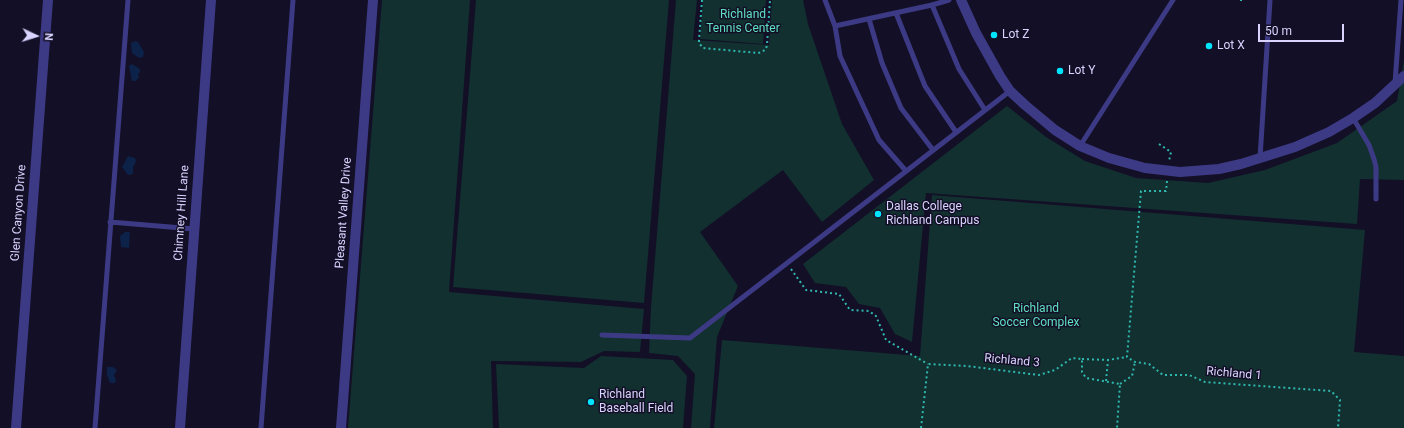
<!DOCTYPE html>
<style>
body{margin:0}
#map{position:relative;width:1404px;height:428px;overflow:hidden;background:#130f26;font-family:Roboto,sans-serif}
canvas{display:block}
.north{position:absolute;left:16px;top:16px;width:40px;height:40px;-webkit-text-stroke:3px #130f26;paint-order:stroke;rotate:94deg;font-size:11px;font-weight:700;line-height:16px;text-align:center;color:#d9d4ff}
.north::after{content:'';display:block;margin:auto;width:14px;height:18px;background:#d9d4ff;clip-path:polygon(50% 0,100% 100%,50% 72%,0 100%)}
.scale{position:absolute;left:1258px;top:24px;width:86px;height:18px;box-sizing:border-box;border:2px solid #d9d4ff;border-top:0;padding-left:5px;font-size:12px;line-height:14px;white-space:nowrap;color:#d9d4ff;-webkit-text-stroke:3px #130f26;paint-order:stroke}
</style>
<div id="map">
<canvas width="1404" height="428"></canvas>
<div class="north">N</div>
<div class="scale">50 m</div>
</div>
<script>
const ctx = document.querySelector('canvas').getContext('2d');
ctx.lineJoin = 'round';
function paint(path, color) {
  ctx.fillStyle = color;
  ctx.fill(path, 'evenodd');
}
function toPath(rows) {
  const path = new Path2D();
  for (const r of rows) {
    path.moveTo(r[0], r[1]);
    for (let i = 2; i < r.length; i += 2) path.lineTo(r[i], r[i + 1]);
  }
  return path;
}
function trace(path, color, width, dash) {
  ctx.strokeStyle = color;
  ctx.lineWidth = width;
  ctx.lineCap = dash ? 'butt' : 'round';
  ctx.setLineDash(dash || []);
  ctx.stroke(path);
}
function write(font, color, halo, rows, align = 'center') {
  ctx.font = font + ' Roboto,sans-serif';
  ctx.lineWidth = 3;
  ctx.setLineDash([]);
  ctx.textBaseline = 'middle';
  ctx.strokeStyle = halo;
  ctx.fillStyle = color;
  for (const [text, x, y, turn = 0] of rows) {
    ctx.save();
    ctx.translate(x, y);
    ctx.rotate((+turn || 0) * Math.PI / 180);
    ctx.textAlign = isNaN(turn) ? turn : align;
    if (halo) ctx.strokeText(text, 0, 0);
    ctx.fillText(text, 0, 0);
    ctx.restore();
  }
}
paint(toPath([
 [382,0,470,0,449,292,644,309,640,352,604,351,581,362,491,361,493,428,348,428],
 [476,0,669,0,644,303,453,287],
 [676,0,697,0,693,40,769,45,772,0,803,0,808,24,842,124,874,180,822,222,783,170,700,232,738,286,717,337,710,428,691,428,695,374,678,356,649,353,651,307],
 [703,0,766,0,763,44,700,39],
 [1404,60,1404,180,1360,179,1357,224,926,193,912,342,895,334,880,308,859,304,846,287,815,283,803,264,1007,106,1046,137,1085,161,1136,178,1208,183,1265,170,1337,143,1397,101],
 [932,195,1365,230,1354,352,1404,356,1404,428,714,428,722,340,920,356],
 [601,356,673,360,687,376,683,428,499,428,496,364,584,368]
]), '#12302f');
paint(toPath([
 [135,41,138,42,144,52,143,57,139,58,132,53,131,43],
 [132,64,140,69,140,72,138,74,139,77,136,81,132,81,129,66],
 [128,156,135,158,136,162,133,167,133,174,128,175,122,167],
 [125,232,130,232,129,248,121,247,120,236],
 [107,367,113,367,117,370,114,375,116,380,115,383,110,383,107,375]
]), '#0c2248');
trace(toPath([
 [702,0,699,40,699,43,703,48,758,53,762,52,766,49,767,45,770,0],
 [1241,1,1241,0],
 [1159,144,1171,152,1169,161],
 [1167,181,1166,191,1141,191,1127,357,1135,362,1149,364,1163,375,1189,375,1205,382,1331,391,1340,400,1338,428],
 [791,269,806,290,839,294,850,310,869,311,876,316,886,340,928,364],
 [1082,359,1108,360,1127,357],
 [1106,381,1108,360],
 [1120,384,1132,376,1135,362],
 [921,428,928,364,967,366,1039,375,1055,370,1072,358,1082,359,1082,372,1086,378,1120,384,1117,428]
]), '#2fb8b0', 2, [2, 3]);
trace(toPath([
 [825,0,835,26],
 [949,0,932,5,959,69,985,110],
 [896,13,925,86,956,132],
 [869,19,882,63,901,108,933,150],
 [1395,83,1401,0],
 [1353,118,1369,145,1374,159,1376,167,1376,199],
 [1080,146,1173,0],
 [1260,158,1270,0],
 [906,171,879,140,840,56,835,26,932,5],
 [110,222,194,229],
 [602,335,690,338,1010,91],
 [95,428,128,0],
 [261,428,293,0]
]), '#3d3a85', 5);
trace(toPath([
 [961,0,976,33,1000,76,1010,91,1025,105,1055,130,1080,146,1109,158,1145,168,1180,172,1219,169,1241,164,1295,147,1329,132,1353,118,1375,103,1404,76],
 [16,428,48,0],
 [341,428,373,0]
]), '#3d3a85', 10);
trace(toPath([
 [180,428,211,0]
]), '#3d3a85', 10);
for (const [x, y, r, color] of [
 [994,35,4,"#00e5ff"],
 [1209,46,4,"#00e5ff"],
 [1060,71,4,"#00e5ff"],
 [878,214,4,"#00e5ff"],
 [591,402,4,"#00e5ff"]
]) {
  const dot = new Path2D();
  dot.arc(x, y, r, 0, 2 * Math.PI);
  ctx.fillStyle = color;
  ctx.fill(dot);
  trace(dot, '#130f26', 1.5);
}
write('12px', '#5fe0c0', '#130f26', [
 ["Richland",743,15],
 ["Tennis Center",743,29],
 ["Richland",1036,309],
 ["Soccer Complex",1036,323]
]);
write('12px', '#d9d4ff', '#130f26', [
 ["Lot Z",1002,35],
 ["Lot X",1217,46],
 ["Lot Y",1068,71],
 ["Dallas College",886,207],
 ["Richland Campus",886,221],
 ["Richland",599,395],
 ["Baseball Field",599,409]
], 'left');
write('12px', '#d9d4ff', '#130f26', [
 ["Glen Canyon Drive",19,213,-86],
 ["Chimney Hill Lane",182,213,-86],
 ["Pleasant Valley Drive",344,213,-86],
 ["Richland 3",1012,361,5],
 ["Richland 1",1234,374,5]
]);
</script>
